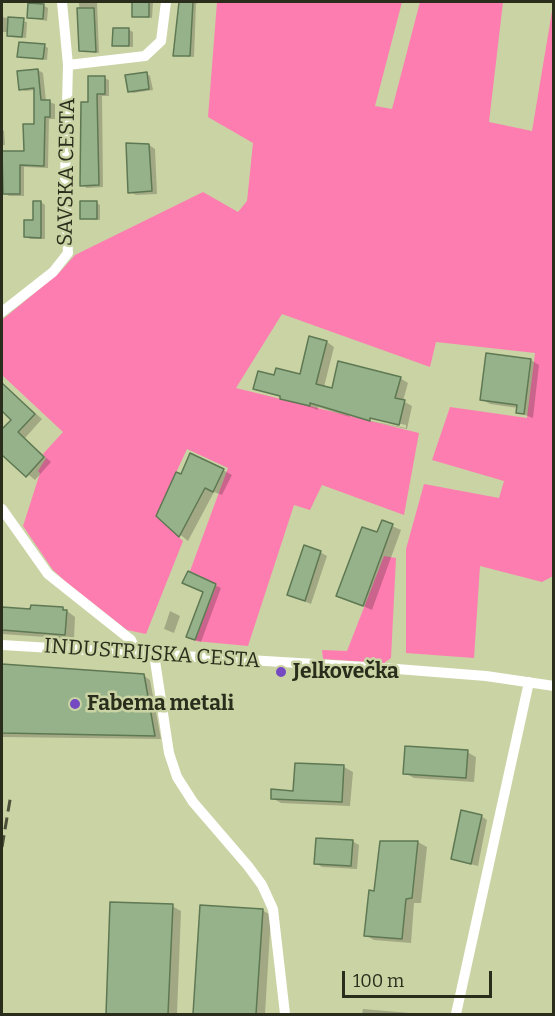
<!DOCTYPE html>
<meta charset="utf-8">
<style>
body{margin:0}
#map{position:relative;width:555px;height:1016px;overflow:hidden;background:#cad3a4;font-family:Bitter,serif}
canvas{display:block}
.frame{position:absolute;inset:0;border:3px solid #2a2d1b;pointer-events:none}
.scale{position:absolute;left:342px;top:971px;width:150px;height:27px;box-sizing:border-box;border:3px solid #2a2d1b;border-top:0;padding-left:8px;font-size:18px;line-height:21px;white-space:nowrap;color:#2a2d1b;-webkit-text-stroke:4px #cad3a4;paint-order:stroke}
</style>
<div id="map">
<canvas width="555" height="1016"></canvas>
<div class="frame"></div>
<div class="scale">100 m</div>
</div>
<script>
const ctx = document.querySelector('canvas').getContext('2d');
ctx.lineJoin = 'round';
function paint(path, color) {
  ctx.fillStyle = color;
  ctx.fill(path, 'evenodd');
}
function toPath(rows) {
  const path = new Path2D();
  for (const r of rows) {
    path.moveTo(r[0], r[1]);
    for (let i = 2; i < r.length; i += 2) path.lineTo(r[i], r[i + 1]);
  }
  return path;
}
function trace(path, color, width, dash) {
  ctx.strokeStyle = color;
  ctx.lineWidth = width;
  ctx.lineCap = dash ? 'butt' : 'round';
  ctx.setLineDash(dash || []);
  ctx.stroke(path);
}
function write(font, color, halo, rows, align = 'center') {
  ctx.font = font + ' Bitter,serif';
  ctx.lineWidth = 5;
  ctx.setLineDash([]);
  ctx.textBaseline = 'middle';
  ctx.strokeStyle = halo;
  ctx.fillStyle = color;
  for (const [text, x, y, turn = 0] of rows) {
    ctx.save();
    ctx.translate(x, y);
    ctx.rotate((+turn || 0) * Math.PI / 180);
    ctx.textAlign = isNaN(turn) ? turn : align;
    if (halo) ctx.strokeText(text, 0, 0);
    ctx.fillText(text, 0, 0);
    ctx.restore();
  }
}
paint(toPath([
 [217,2,402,2,375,106,392,109,420,2,503,2,489,122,532,131,553,5,553,576,542,582,480,566,474,658,406,653,406,549,424,484,499,498,504,481,432,460,450,407,527,418,535,353,436,342,430,367,282,314,236,388,419,433,404,515,322,485,310,510,294,505,248,646,195,641,217,584,190,571,228,468,187,449,156,516,183,541,146,634,127,630,65,581,53,570,23,526,40,473,38,471,46,458,43,454,63,432,2,375,2,320,59,273,75,255,203,192,238,212,247,201,253,143,208,117],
 [384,556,396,558,391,658,384,663,323,659,322,650,347,651]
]), '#fe7db0');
paint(toPath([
 [79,2,97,2,99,53,81,51],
 [134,2,153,2,152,18,134,16],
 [180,2,199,2,196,4,194,57,175,55],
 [44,6,48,8,47,21,28,17],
 [2,17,27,22,26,38,12,37,9,32,2,32],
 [129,30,133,32,133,47,114,45],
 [44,46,48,48,47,60,19,56],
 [38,70,43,73,46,101,55,104,55,119,49,119,48,168,24,167,24,196,9,196,5,193,5,166,2,166,2,152,26,153,35,125,35,90,25,91,20,89],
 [146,73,150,76,153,90,133,93,129,91],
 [104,78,109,80,109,96,102,96,103,187,87,188,82,185,89,104],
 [2,129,4,131,5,145,2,145],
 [149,145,155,149,157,194,136,195,130,192],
 [41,202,45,205,45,239,30,239,26,236],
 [96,203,100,205,100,220,81,218],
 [327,342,334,347,324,387,333,389,400,378,408,383,403,401,412,406,407,429,351,417,406,428,406,425,347,413,350,417,318,407,318,410,255,388,275,376,301,376],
 [531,360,539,365,533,418,517,412,518,408,490,404,481,399],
 [2,384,42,419,25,438,51,462,35,480,2,453,2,431,13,420,2,409],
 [223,470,232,475,222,495,214,492,188,541,157,516,181,476],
 [383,522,401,530,372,610,338,595,378,534],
 [320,552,327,556,311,604,289,595],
 [215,585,221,588,201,642,193,639,205,592],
 [2,608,63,608,75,617,74,639,2,634],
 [170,611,180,616,174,633,164,629],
 [2,665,144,676,150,680,161,739,2,737],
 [467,752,476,757,474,782,414,778,405,773],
 [344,767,353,772,350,806,281,803,272,798,295,792],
 [481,816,487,820,478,866,452,859],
 [352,841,359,845,357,869,322,867,316,863],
 [382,842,418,842,427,847,421,903,414,903,411,943,374,940,365,935,376,893],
 [112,903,172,906,181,911,177,1014,107,1014],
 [201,906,262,910,271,915,265,1014,194,1014],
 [363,1009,410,1013,412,1014,362,1014]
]), '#0003');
const building = toPath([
 [132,2,149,2,149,17,132,17,132,2],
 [179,2,193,2,190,56,173,56,179,2],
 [28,3,44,4,43,19,27,18,28,3],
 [77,8,94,8,96,52,79,51,77,8],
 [8,17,24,18,22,37,7,36,8,17],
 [113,28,129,28,129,46,112,46,113,28],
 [19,42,45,44,43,59,17,57,19,42],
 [38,69,41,100,50,100,50,117,45,117,44,166,20,165,20,194,3,194,2,151,24,151,23,124,34,124,34,88,19,90,17,71,38,69],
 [147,72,149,89,128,92,125,75,147,72],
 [88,76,105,76,105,94,97,94,99,185,80,186,81,102,88,102,88,76],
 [126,143,149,144,152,191,128,193,126,143],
 [33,201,41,201,41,238,24,237,24,220,33,220,33,201],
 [80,201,97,201,97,219,80,219,80,201],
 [309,336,327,341,316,384,332,388,338,361,401,377,395,398,405,400,399,425,370,418,370,421,310,403,310,406,280,399,280,396,253,389,258,371,274,375,276,368,300,374,309,336],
 [486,353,531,359,524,414,516,413,517,405,480,400,486,353],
 [2,383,35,414,18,432,44,457,26,477,2,455,2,429,11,420,2,411,2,383],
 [190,453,224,469,213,492,205,488,179,537,156,516,176,472,181,474,190,453],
 [382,520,393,524,363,606,336,596,362,527,377,532,382,520],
 [304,545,321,551,305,601,287,595,304,545],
 [188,571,216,584,195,640,186,637,203,592,182,583,188,571],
 [31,605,63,607,63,610,67,610,65,635,2,630,2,607,30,609,31,605],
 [2,664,144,674,155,736,2,733,2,664],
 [405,746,468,750,466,778,403,774,405,746],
 [295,763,344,765,342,802,271,799,271,789,293,791,295,763],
 [461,810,482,815,471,864,451,859,461,810],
 [316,838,353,840,351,866,314,864,316,838],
 [380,841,418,841,412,898,406,899,402,939,364,936,369,890,374,891,380,841],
 [110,902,173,904,168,1014,106,1014,110,902],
 [200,905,263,909,256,1014,193,1014,200,905]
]);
paint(building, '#96b28a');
trace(building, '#5e7853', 1.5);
trace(toPath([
 [68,65,145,56,161,41,166,2],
 [2,312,53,272,68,253,65,181,68,65,62,2],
 [2,509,48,574,131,640,137,653],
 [2,645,397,669,486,676,554,686],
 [154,654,169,753,177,777,193,802,248,866,262,885,273,909,285,1014],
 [456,1014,529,682]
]), '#fff', 10);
trace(toPath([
 [2,847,11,794]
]), '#4c5038', 3, [12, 6]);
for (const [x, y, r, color] of [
 [281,672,6,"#7549c1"],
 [75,704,6,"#7549c1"]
]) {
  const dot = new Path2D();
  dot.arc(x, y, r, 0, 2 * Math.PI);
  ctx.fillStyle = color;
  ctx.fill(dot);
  trace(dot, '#cad3a4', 2);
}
write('21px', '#2a2d1b', '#cad3a4', [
 ["SAVSKA CESTA",67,172,-89],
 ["INDUSTRIJSKA CESTA",152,654,4]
]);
write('bold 21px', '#2a2d1b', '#cad3a4', [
 ["Jelkovečka",293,672],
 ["Fabema metali",87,704]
], 'left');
</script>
